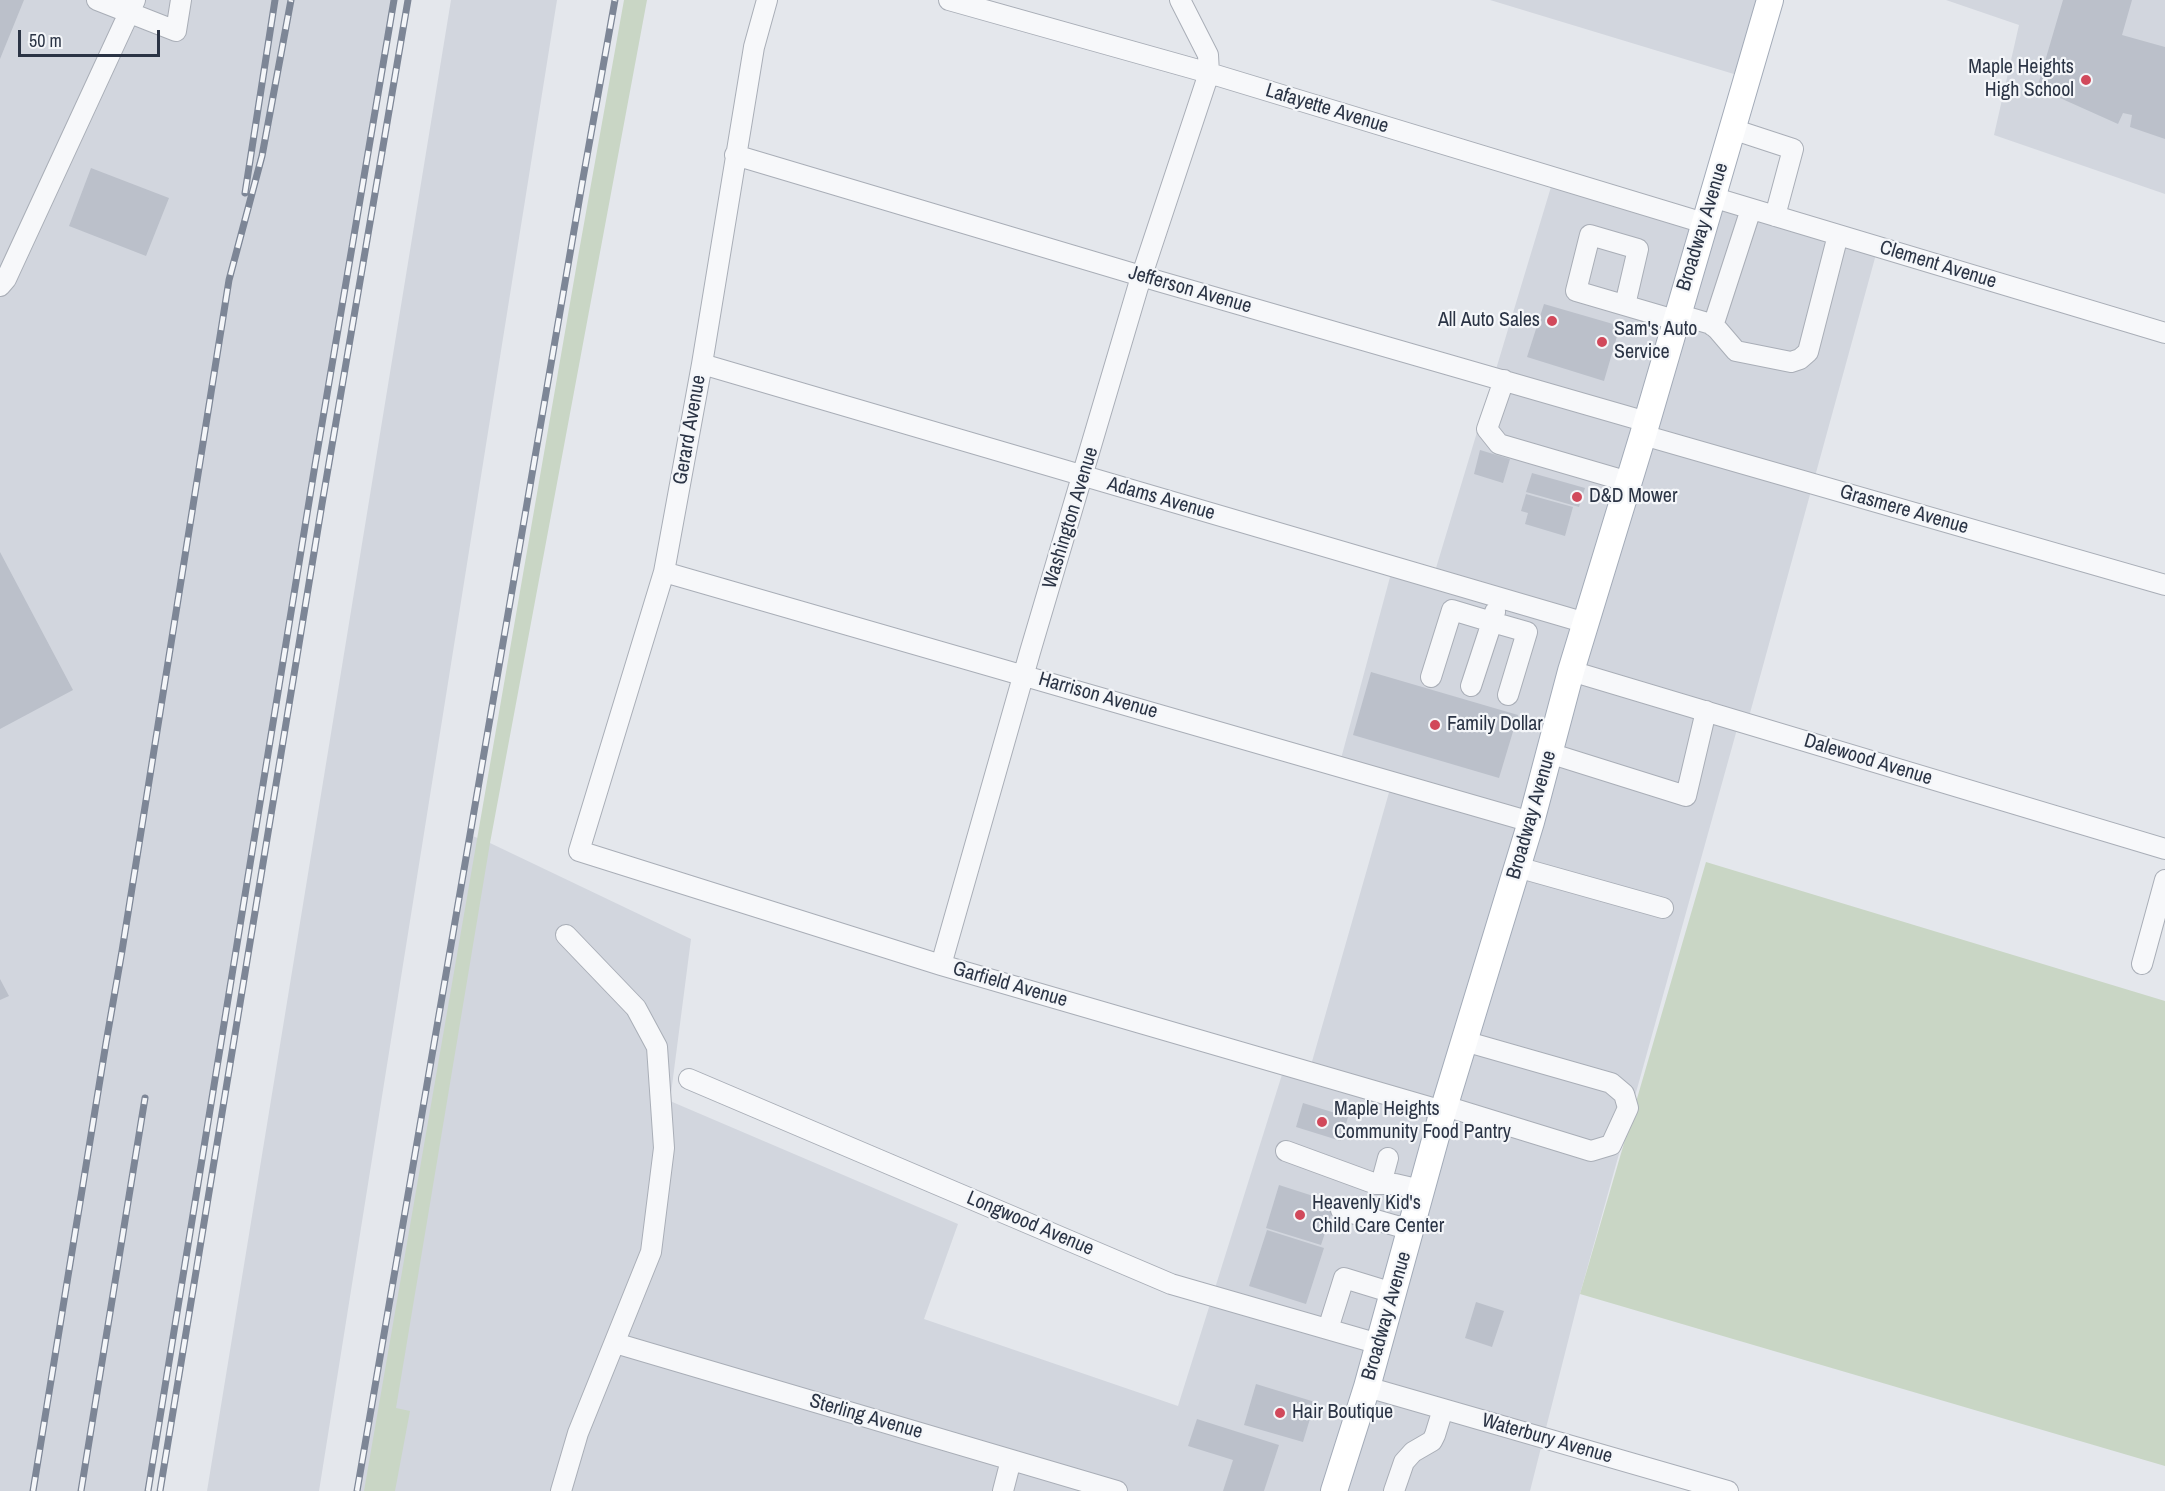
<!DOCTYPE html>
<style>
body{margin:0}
#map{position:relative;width:2165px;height:1491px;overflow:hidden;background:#e4e7ec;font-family:"Archivo Narrow",sans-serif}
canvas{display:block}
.scale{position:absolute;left:18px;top:30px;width:142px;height:27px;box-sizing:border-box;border:3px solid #2b3445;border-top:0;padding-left:8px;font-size:18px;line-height:21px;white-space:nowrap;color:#2b3445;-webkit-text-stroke:4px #f4f6f9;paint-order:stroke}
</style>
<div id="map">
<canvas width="2165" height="1491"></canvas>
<div class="scale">50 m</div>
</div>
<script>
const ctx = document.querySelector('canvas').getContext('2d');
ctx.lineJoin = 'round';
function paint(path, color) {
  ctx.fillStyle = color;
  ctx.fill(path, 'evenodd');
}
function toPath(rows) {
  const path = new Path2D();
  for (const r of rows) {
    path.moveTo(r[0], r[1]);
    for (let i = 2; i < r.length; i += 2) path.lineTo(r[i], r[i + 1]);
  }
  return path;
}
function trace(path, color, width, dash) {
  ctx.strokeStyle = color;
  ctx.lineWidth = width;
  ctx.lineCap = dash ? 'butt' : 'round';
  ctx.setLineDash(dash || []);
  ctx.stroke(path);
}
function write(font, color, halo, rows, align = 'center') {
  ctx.font = font + ' "Archivo Narrow",sans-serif';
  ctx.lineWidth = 4.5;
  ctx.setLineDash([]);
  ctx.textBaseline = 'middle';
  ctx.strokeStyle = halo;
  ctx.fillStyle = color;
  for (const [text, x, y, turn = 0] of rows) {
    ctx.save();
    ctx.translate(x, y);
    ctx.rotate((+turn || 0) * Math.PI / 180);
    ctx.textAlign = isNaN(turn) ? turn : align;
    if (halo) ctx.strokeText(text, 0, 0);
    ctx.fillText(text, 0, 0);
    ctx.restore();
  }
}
paint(toPath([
 [0,0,394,0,315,465,148,1491,0,1491],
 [451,0,557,0,319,1491,207,1491],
 [1490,0,1770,0,1747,78],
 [1946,0,2165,0,2165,194,1994,135,2019,25],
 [1554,177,1704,223,1712,197,1878,247,1747,724,1739,722,1580,1294,1530,1491,357,1491,470,835,490,843,691,939,670,1101,958,1224,924,1319,1178,1406,1285,1065,1309,1072,1392,782,1339,766,1393,566,1433,578]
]), '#d2d6de');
paint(toPath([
 [624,0,647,0,490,843,396,1408,410,1411,395,1491,364,1491,578,257],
 [1706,862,2165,1001,2165,1466,1580,1294]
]), '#c9d6c5');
paint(toPath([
 [0,0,24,0,0,59],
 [2063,0,2132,0,2122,35,2165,47,2165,139,2130,127,2132,115,2123,113,2118,124,2060,98,2062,93,2038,85],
 [91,168,169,198,146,256,69,226],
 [1544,304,1620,326,1604,381,1527,357],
 [1480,450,1510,459,1503,483,1474,474],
 [1532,473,1585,488,1579,507,1526,492],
 [1526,494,1573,507,1565,536,1525,524,1528,513,1521,511],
 [0,552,73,690,0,729],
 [1371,672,1518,715,1499,778,1353,735],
 [0,979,9,996,0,1000],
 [1303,1103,1348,1117,1341,1141,1296,1127],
 [1279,1185,1335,1203,1321,1245,1266,1228],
 [1267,1230,1324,1248,1306,1304,1249,1286],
 [1476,1302,1504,1311,1492,1347,1465,1338],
 [1256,1384,1315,1402,1303,1442,1244,1425],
 [1197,1419,1279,1445,1264,1491,1223,1491,1233,1460,1188,1446]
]), '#bbc0ca');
const minor = toPath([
 [97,0,176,31,181,0],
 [767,0,754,47,702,364,664,572,579,851,941,965,1443,1111],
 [949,0,1209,73,1704,223],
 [1732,129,1793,149,1775,216],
 [735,155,1158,281,1647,422],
 [1712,197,2165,333],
 [0,286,6,279,135,0],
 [1625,305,1638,249,1590,235,1576,291,1675,320],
 [1677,314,1711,324,1718,330,1736,351,1791,362,1800,359,1808,352,1838,235],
 [1713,326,1751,209],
 [702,364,1586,623],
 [1504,380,1487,429,1499,444,1629,482],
 [1643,435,2165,585],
 [664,572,1531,822],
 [1571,671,2165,849],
 [1431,677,1452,610,1492,622,1495,612],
 [1471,686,1492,622,1527,632,1508,695],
 [1549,753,1686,796,1706,711],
 [1517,867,1663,908],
 [2142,964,2165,880],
 [941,965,1030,652,1138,287,1209,73,1208,55,1180,0],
 [689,1079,1171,1284,1379,1344],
 [1445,1106,1591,1151,1611,1145,1628,1108,1624,1094,1611,1083,1464,1041],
 [1286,1151,1376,1184,1395,1184,1421,1190],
 [1381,1184,1388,1158],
 [1341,1210,1411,1230],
 [1328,1329,1344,1278,1393,1293],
 [615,1343,1117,1491],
 [1367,1387,1728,1491],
 [561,1491,578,1433,651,1252,664,1148,657,1047,636,1008,566,935],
 [1003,1491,1011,1460],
 [1394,1491,1404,1462,1413,1452,1432,1441,1435,1435,1443,1409]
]);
const major = toPath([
 [1334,1491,1367,1387,1443,1111,1531,822,1571,671,1643,435,1770,0]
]);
trace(minor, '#a9aeb7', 22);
trace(major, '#a3abb8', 28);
trace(minor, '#f7f8fa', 20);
trace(major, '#fff', 26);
const rail = toPath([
 [245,193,275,0],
 [33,1491,106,1043,122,951,229,280,262,156,291,0],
 [81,1491,145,1098],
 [148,1491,315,465,394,0],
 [160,1491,322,504,408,0],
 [357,1491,582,184,615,0]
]);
trace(rail, '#7d8696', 7);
trace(rail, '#f4f6f9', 4.5, [14]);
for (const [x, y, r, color] of [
 [2086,80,6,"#d1495b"],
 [1552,321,6,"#d1495b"],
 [1602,342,6,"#d1495b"],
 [1577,497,6,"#d1495b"],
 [1435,725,6,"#d1495b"],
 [1322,1122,6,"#d1495b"],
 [1300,1215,6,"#d1495b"],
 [1280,1413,6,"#d1495b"]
]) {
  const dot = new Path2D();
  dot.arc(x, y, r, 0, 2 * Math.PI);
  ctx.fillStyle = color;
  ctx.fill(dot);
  trace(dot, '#f4f6f9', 2);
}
write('20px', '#2b3445', '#f4f6f9', [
 ["Maple Heights",2074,68,"right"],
 ["High School",2074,91,"right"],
 ["All Auto Sales",1540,321,"right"],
 ["Sam's Auto",1614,330],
 ["Service",1614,353],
 ["D&D Mower",1589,497],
 ["Family Dollar",1447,725],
 ["Maple Heights",1334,1110],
 ["Community Food Pantry",1334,1133],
 ["Heavenly Kid's",1312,1204],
 ["Child Care Center",1312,1227],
 ["Hair Boutique",1292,1413]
], 'left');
write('20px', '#2b3445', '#f4f6f9', [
 ["Lafayette Avenue",1327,109,17],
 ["Broadway Avenue",1703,227,-73],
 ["Clement Avenue",1938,265,17],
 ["Jefferson Avenue",1190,290,16],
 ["Gerard Avenue",690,430,-80],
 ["Adams Avenue",1161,499,16],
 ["Grasmere Avenue",1904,510,16],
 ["Washington Avenue",1071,518,-73],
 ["Harrison Avenue",1098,696,16],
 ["Dalewood Avenue",1868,760,17],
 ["Broadway Avenue",1532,815,-74],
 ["Garfield Avenue",1010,985,16],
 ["Longwood Avenue",1030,1224,23],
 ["Broadway Avenue",1387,1316,-74],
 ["Sterling Avenue",866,1417,16],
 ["Waterbury Avenue",1547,1439,16]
]);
</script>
